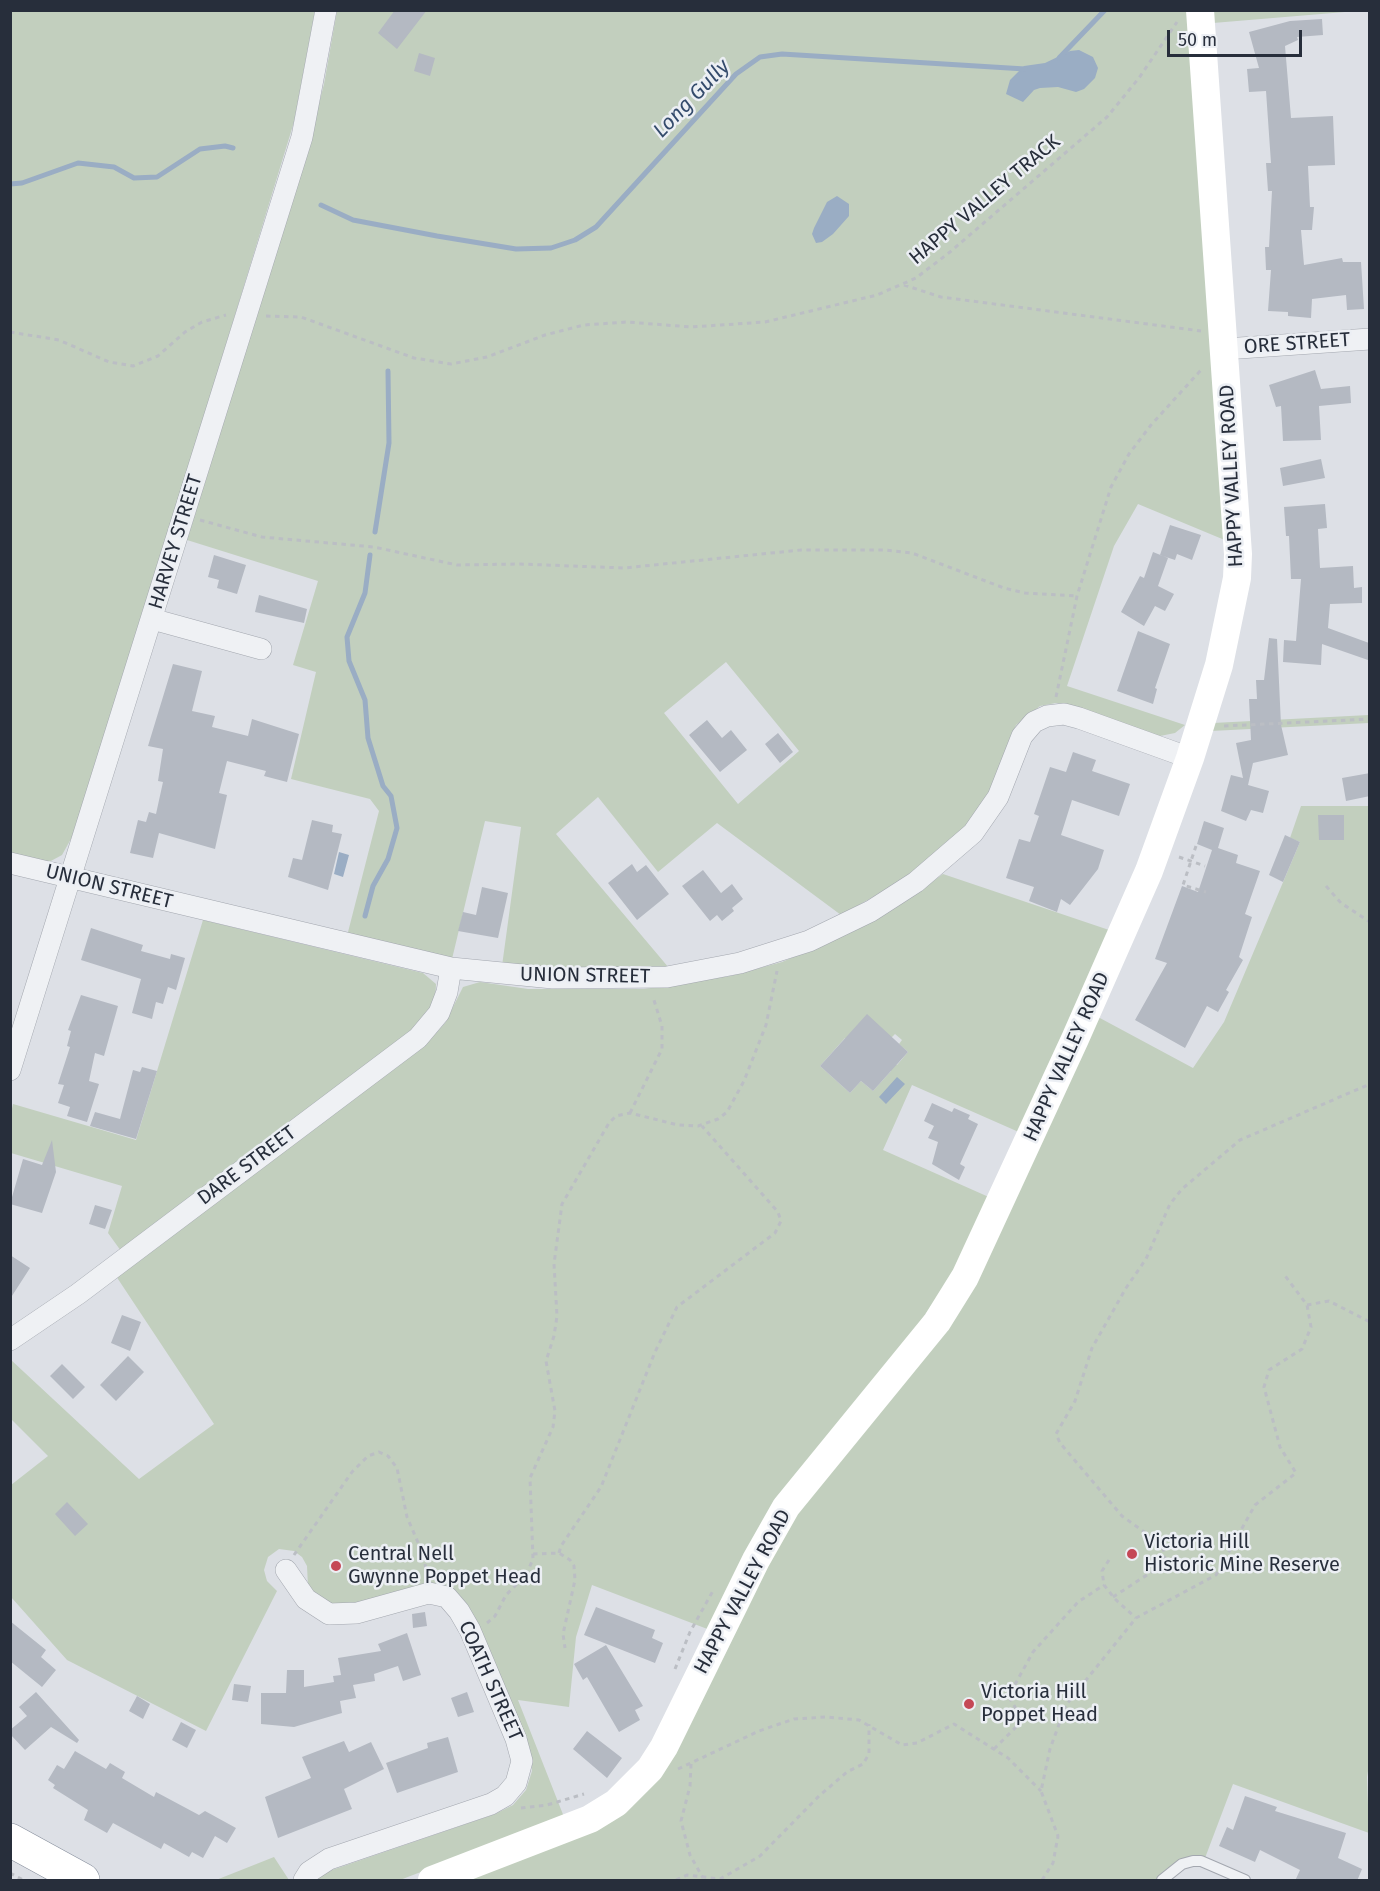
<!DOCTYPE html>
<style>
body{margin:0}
#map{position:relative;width:1380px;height:1891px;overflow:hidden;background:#dde0e6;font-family:"Fira Sans",sans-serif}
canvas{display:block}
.frame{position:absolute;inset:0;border:12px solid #272e3b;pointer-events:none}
.scale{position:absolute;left:1167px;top:30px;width:135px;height:27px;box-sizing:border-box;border:3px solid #272e3b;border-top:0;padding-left:8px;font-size:18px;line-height:21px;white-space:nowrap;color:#272e3b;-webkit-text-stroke:4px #eceff4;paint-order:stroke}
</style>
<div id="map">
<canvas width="1380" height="1891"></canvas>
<div class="frame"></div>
<div class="scale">50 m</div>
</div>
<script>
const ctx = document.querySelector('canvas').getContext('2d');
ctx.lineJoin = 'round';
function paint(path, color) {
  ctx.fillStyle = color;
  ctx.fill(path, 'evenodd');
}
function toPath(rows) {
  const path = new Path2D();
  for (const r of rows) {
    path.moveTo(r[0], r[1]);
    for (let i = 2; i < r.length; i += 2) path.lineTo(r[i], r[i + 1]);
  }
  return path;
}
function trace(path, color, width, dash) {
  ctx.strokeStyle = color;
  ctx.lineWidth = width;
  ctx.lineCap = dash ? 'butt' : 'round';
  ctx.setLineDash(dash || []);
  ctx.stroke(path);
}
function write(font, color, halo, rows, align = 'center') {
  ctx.font = font + ' "Fira Sans",sans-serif';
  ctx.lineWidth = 5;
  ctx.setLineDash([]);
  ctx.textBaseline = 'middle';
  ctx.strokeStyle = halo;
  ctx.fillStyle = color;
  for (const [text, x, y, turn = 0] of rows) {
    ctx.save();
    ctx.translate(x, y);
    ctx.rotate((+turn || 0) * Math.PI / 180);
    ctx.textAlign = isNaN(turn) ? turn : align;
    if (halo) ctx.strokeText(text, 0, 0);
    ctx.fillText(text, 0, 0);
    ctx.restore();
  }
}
paint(toPath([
 [1369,10,1213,23,1213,11],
 [10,11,315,11,294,122,161,557,72,837,62,855,49,862,10,853],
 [337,11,1190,11,1227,541,1138,504,1114,546,1067,686,1185,725,1175,733,1160,736,1074,706,1056,703,1040,706,1016,725,990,792,973,818,937,855,889,888,841,915,717,823,658,872,598,797,556,834,669,968,644,970,502,966,521,827,485,821,452,959,347,936,379,811,370,799,291,779,316,672,293,665,318,581,187,540,305,159,324,84],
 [726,662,799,751,738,804,664,713],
 [1369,715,1369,723,1211,731,1213,723],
 [1301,806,1369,806,1370,1759,1367,1777,1369,1833,1233,1784,1205,1858,1166,1870,1155,1880,466,1880,602,1825,790,1521,945,1330,1098,1017,1193,1068,1224,1022,1300,842,1290,838],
 [943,874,1112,931,1021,1133,912,1085,883,1150,991,1198,953,1274,710,1630,592,1585,576,1637,569,1707,518,1700,564,1817,400,1880,315,1880,329,1871,495,1814,513,1805,526,1790,532,1771,531,1753,460,1602,391,1599,329,1608,308,1586,307,1566,302,1557,294,1551,279,1549,268,1557,264,1570,267,1581,277,1591,206,1731,67,1660,11,1597,11,1485,48,1456,11,1419,10,1359,139,1479,214,1424,116,1276,426,1044,445,1023,463,987,480,982,528,989,644,989,730,976,782,962,814,948,912,896],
 [895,1034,902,1040,899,1044,908,1052,897,1065,891,1060,885,1066,891,1071,873,1091,861,1081,850,1093,820,1066,845,1038,892,1037],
 [203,920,423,973,436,984,435,1004,419,1025,121,1251,108,1233,122,1186,11,1153,11,1113,13,1104,136,1140],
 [274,1857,289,1880,216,1880]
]), '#c2cfbe');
paint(toPath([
 [1079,50,1093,57,1098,68,1095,78,1084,89,1076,92,1058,87,1040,88,1034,90,1023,102,1006,94,1010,80,1024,66,1045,63,1070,51],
 [837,196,849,204,849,216,833,234,822,242,816,243,812,234,814,228,827,202],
 [339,852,349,855,343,877,334,874],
 [897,1077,905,1084,886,1104,879,1097]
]), '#9aadc4');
trace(toPath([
 [1059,58,1105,10],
 [10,184,22,183,78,163,114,167,134,178,157,177,200,149,225,146,233,148],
 [321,205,353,220,437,236,516,249,551,248,575,240,596,227,736,74,760,57,782,54,1025,69],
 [375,532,389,443,388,371],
 [365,916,373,886,388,859,397,828,391,796,383,786,368,738,365,700,349,661,347,637,365,593,370,555]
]), '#9aadc4', 5);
paint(toPath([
 [395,10,427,10,397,49,378,33],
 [1322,19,1323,35,1297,37,1298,40,1285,46,1291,118,1333,116,1335,165,1308,166,1310,207,1314,207,1312,230,1301,230,1304,265,1342,258,1343,262,1361,262,1364,309,1347,310,1346,295,1312,299,1311,318,1288,316,1288,312,1268,311,1271,270,1266,270,1265,247,1269,247,1272,191,1268,191,1266,163,1271,163,1266,91,1249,92,1247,69,1259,68,1249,32,1290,21],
 [419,53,435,58,430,76,414,71],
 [1315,370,1321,389,1350,386,1351,403,1319,406,1321,440,1283,441,1281,406,1276,407,1269,385],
 [1321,459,1325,478,1283,486,1280,468],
 [1325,504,1327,528,1318,529,1320,568,1353,566,1354,588,1362,587,1362,603,1330,604,1328,628,1369,643,1368,660,1322,644,1321,665,1283,662,1284,640,1296,641,1301,579,1291,579,1289,536,1286,536,1284,507],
 [1170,525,1201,535,1192,560,1177,554,1175,560,1160,555],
 [1153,552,1168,558,1158,586,1174,594,1165,611,1155,606,1144,626,1121,612,1140,576,1144,578],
 [214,555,246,565,237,594,217,588,219,580,208,577],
 [259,595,307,609,304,623,255,612],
 [1138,631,1170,644,1155,688,1157,689,1153,704,1117,691],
 [1269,638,1277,639,1281,725,1288,755,1253,763,1248,785,1269,791,1263,813,1251,810,1246,821,1221,811,1231,775,1243,778,1236,743,1251,740,1249,699,1257,699,1256,680,1264,680],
 [173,664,202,671,192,711,215,716,212,727,248,736,252,719,299,734,287,782,264,776,266,771,227,761,219,793,227,795,215,849,159,833,153,858,130,853,138,820,146,822,149,812,156,814,163,782,158,781,163,749,148,746],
 [707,720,722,738,731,730,747,750,720,772,689,735],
 [778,733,793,752,780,763,765,744],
 [1073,752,1096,760,1092,771,1130,784,1119,816,1072,800,1061,835,1104,850,1098,869,1070,905,1061,899,1057,912,1029,901,1034,887,1006,878,1019,839,1030,842,1039,816,1034,814,1050,767,1066,772],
 [1370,773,1370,796,1346,801,1342,778],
 [1318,815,1344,815,1344,840,1319,840],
 [312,820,333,825,332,832,342,834,328,890,288,877,293,858,302,860],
 [1204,821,1224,828,1218,848,1238,855,1236,863,1260,871,1245,914,1252,917,1239,957,1243,960,1226,990,1229,992,1218,1012,1207,1006,1185,1048,1135,1020,1167,963,1155,959,1182,886,1198,892,1212,850,1197,844],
 [1285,835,1300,842,1283,882,1269,875],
 [632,864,637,872,646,865,669,894,637,920,608,883],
 [703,870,721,893,732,884,743,899,732,908,734,911,722,921,717,915,710,921,682,886],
 [482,887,508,893,498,938,458,931,463,912,476,915],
 [91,928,143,945,141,951,170,959,171,954,185,958,176,990,168,987,163,1004,156,1002,152,1019,132,1013,141,979,81,960],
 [81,995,118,1006,104,1056,95,1053,89,1081,99,1084,87,1122,67,1116,70,1107,58,1103,64,1085,58,1084,70,1047,67,1046,71,1031,68,1030],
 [867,1014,908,1052,873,1091,861,1081,850,1093,820,1066],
 [142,1067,157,1071,136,1139,90,1126,95,1112,120,1119,133,1070,140,1072],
 [932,1103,952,1112,954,1108,970,1115,968,1119,978,1124,960,1164,965,1167,959,1180,932,1164,938,1142,928,1138,934,1126,924,1121],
 [52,1140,56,1172,42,1213,10,1204,23,1159,42,1165],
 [95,1205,112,1210,105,1229,89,1224],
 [10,1255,30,1268,10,1299],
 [122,1315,141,1322,130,1351,111,1343],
 [128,1356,144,1372,116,1401,100,1385],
 [62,1364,85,1387,73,1399,50,1376],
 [67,1502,88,1524,75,1536,55,1514],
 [596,1607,655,1630,652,1638,663,1643,655,1663,584,1635],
 [425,1612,427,1626,413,1628,412,1614],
 [10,1621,46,1650,41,1657,56,1670,42,1687,10,1661],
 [407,1633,421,1675,403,1681,398,1666,374,1674,375,1681,353,1685,356,1698,340,1701,342,1713,294,1727,261,1724,261,1693,286,1693,287,1670,304,1670,304,1687,334,1682,333,1676,341,1675,338,1658,381,1651,378,1644],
 [606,1645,643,1706,635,1710,640,1720,619,1732,587,1677,583,1680,574,1664],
 [234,1684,251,1686,248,1702,232,1700],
 [36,1692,79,1740,77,1743,51,1727,25,1750,10,1734,10,1730,27,1716,19,1707],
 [467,1692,474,1712,458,1717,451,1698],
 [137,1696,150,1704,143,1719,129,1711],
 [181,1722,196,1730,187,1748,172,1740],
 [587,1731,622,1758,607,1778,573,1749],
 [448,1737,458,1772,397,1793,386,1763,428,1748,427,1743],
 [344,1741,349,1752,371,1742,384,1769,344,1789,352,1809,278,1838,265,1797,311,1778,302,1757],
 [75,1751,106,1769,110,1763,125,1772,122,1778,154,1797,156,1792,199,1815,205,1811,236,1828,227,1843,215,1836,203,1858,192,1852,189,1857,164,1843,161,1849,113,1823,107,1833,84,1820,88,1810,53,1788,55,1785,48,1780,57,1765,64,1769],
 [1245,1796,1277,1807,1275,1811,1346,1833,1338,1858,1362,1869,1357,1881,1295,1881,1300,1870,1260,1850,1255,1862,1219,1846,1227,1827,1233,1830]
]), '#b4b9c2');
const lane = toPath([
 [1162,1880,1182,1864,1193,1861,1201,1861,1245,1880]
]);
const street = toPath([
 [1225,349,1370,339],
 [152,619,261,649],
 [10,863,451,968,553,978,667,977,740,963,809,941,871,911,916,882,973,833,998,797,1022,736,1034,722,1047,716,1064,714,1079,718,1190,758],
 [10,1070,302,137,326,10],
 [10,1340,78,1294,418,1038,439,1013,447,992,451,968],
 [286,1570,306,1599,329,1614,357,1613,429,1593,447,1597,459,1611,470,1630,516,1739,522,1761,516,1783,505,1796,491,1804,329,1859,309,1872,304,1880]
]);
const highway = toPath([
 [10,1840,83,1880]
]);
trace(lane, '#a3a7af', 12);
trace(street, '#a3a7af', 22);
trace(highway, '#858d9b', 34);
trace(toPath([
 [904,285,941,297,1201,331],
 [266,316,301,317,414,358,451,364,487,357,545,335,584,325,627,322,691,327,765,322,877,295,916,278,950,252,1107,117,1139,78,1177,22],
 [10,332,59,340,109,362,133,366,158,356,185,332,202,322,226,315],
 [200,520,262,537,374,547,457,565,520,564,624,568,801,550,885,550,912,553,1004,588,1025,593,1077,596],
 [1056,697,1077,596,1111,487,1129,454,1151,425,1201,370],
 [1224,726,1370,719],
 [1196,846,1183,885,1206,892],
 [1179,857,1205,866],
 [1326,886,1341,903,1370,922],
 [630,1113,662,1049,662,1026,653,997],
 [1307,1305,1329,1301,1370,1322],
 [559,1553,561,1546,601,1487,655,1352,677,1307,775,1233,781,1221,778,1212,702,1126],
 [533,1554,559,1553,570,1560,574,1566,575,1580,563,1634,565,1648],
 [294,1555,352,1472,368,1456,379,1452,388,1456,397,1468,407,1517,423,1554,427,1574],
 [1109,1560,1102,1571,1104,1585,1115,1599,1136,1618],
 [1113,1597,1153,1571,1164,1560,1165,1554,1161,1544,1122,1516,1060,1443,1056,1434,1075,1401,1092,1348,1126,1288,1146,1259,1170,1204,1182,1189,1240,1140,1370,1084],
 [487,1623,495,1616,506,1595,526,1575,533,1559,530,1478,553,1427,555,1411,546,1361,554,1336,557,1316,554,1264,562,1204,609,1123,616,1116,630,1113,678,1125,698,1126,718,1119,727,1112,744,1081,766,1025,777,971],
 [675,1669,690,1632,714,1589],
 [994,1749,1023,1720,1010,1699,1013,1688,1033,1652,1078,1602,1104,1585],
 [691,1764,690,1786,681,1821,690,1855,703,1878],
 [678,1769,759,1731,794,1719,826,1717,859,1720,902,1745,917,1743,954,1724,1008,1758,1041,1791],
 [521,1808,547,1805,584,1794],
 [10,1873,23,1880],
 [676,1880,687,1875,720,1879,760,1856,819,1796,847,1772,863,1764,869,1754,869,1724],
 [1042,1880,1053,1863,1058,1836,1041,1791,1050,1749,1066,1705,1136,1618,1216,1575,1255,1505,1296,1473,1280,1447,1264,1387,1269,1370,1302,1349,1311,1327,1307,1305,1283,1273]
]), '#bbbec4', 3, [4.5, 4.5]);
trace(lane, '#eff1f4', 10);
trace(street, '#eff1f4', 21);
trace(toPath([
 [432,1880,590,1819,616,1803,650,1769,664,1747,756,1560,786,1507,937,1322,965,1277,1075,1039,1149,871,1190,758,1219,665,1237,578,1238,554,1200,10]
]), '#fff', 28);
trace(highway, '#fff', 33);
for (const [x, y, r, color] of [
 [1132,1554,6,"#c54856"],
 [336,1566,6,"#c54856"],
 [969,1704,6,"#c54856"]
]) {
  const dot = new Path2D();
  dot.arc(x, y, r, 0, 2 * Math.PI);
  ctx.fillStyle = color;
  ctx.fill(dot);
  trace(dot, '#eceff4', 2);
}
write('20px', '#272e3b', '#eceff4', [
 ["HAPPY VALLEY TRACK",985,200,-40],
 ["ORE STREET",1297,344,-4],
 ["HAPPY VALLEY ROAD",1232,476,-93],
 ["HARVEY STREET",176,542,-73],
 ["UNION STREET",109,887,14],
 ["UNION STREET",585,976,1],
 ["HAPPY VALLEY ROAD",1067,1057,-66],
 ["DARE STREET",247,1166,-37],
 ["HAPPY VALLEY ROAD",743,1592,-62],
 ["COATH STREET",490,1681,66]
]);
write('20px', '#272e3b', '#eceff4', [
 ["Victoria Hill",1144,1542],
 ["Historic Mine Reserve",1144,1565],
 ["Central Nell",348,1554],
 ["Gwynne Poppet Head",348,1577],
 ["Victoria Hill",981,1692],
 ["Poppet Head",981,1715]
], 'left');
write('italic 21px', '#344b6c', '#eceff4', [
 ["Long Gully",692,99,-46]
]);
</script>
